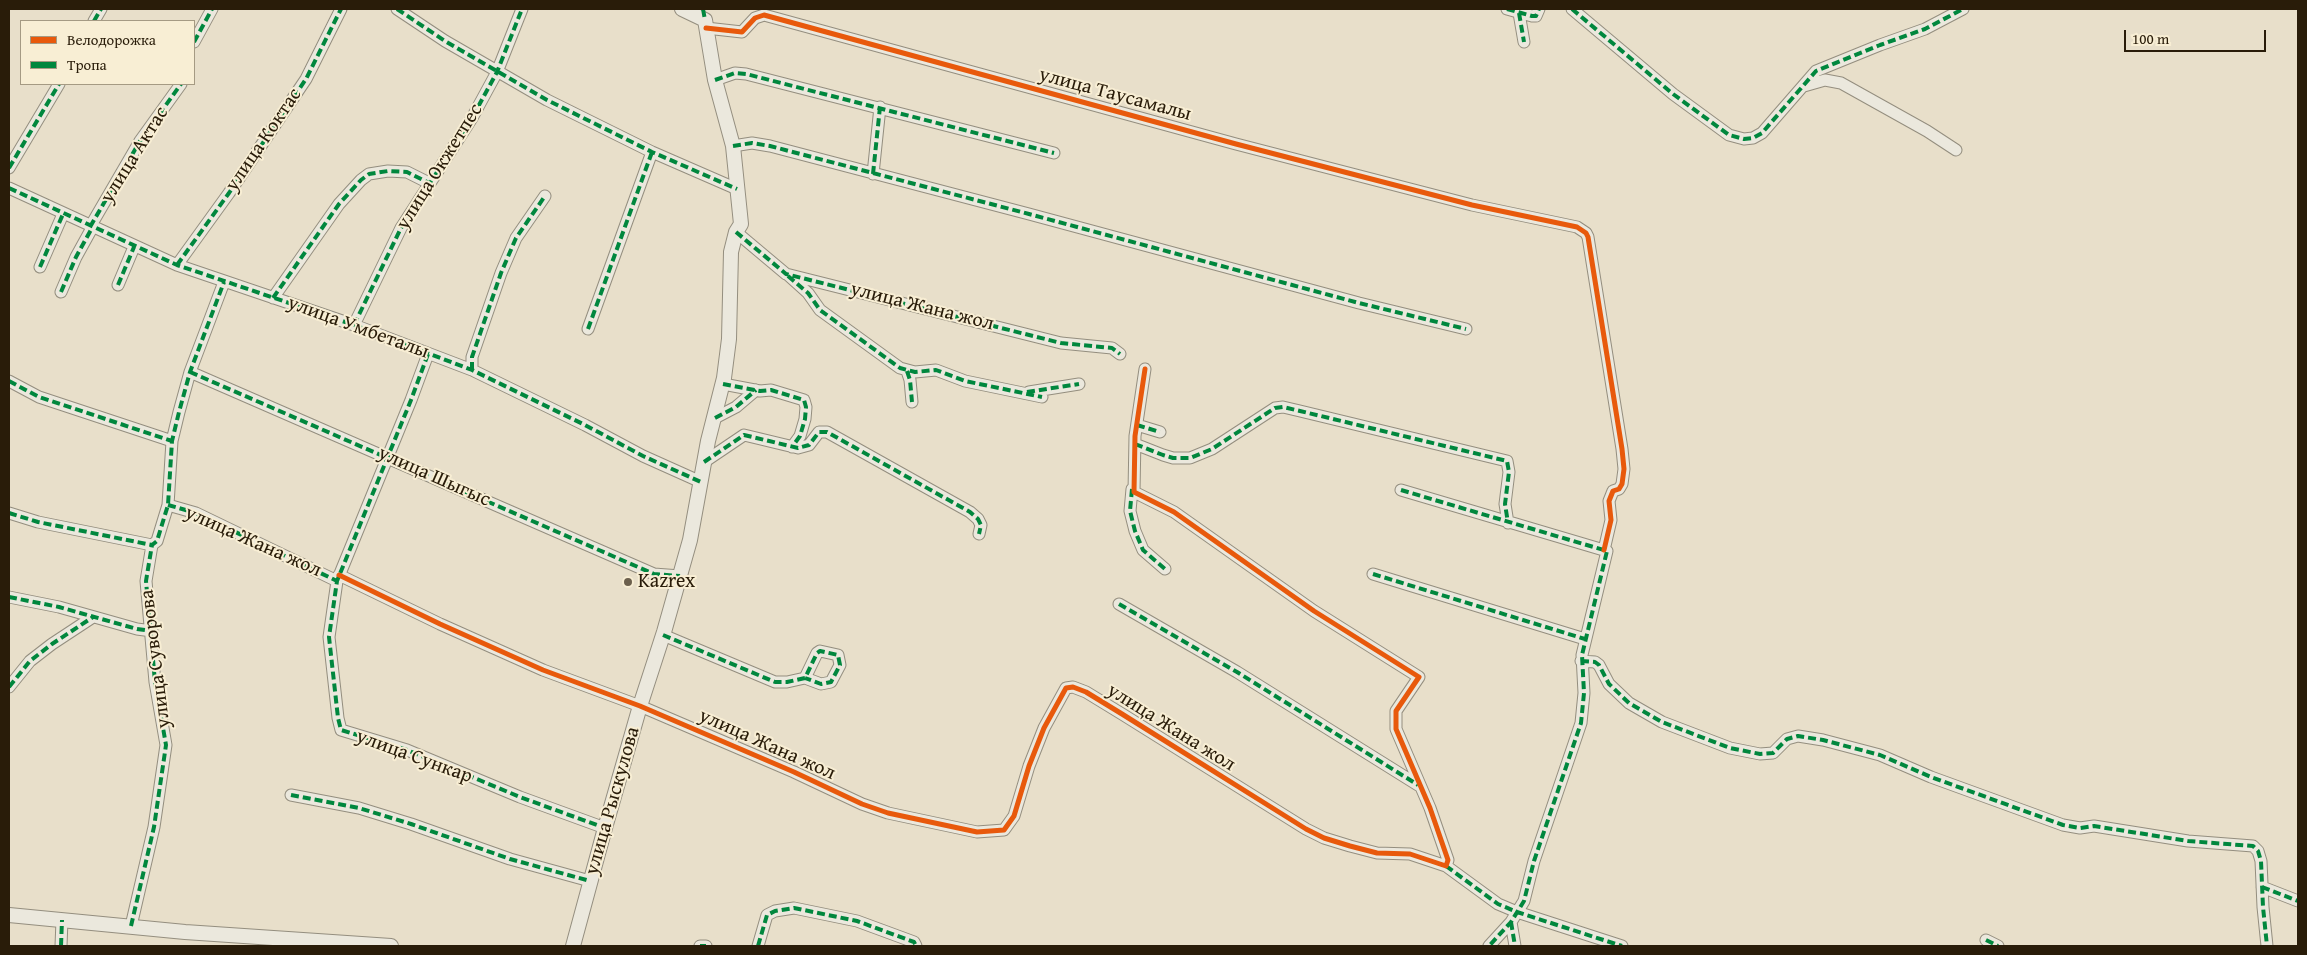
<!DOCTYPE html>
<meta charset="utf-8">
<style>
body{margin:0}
#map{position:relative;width:2307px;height:955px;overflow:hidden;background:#e8dfca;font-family:"Gentium Book Plus",serif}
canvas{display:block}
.frame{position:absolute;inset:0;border:10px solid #291c09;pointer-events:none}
.legend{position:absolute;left:20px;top:20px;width:175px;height:65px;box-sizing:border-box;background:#f8eed4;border:1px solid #a59a83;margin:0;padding:6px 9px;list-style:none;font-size:15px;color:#291c09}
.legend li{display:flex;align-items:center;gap:10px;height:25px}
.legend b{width:25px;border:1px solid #a59a83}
.scale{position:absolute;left:2124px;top:30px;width:142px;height:22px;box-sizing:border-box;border:2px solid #291c09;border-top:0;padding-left:6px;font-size:15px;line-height:18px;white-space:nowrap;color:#291c09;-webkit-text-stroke:4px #f8eed4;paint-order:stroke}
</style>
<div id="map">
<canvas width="2307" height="955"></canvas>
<div class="frame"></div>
<ul class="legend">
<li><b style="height:6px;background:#e8590c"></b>Велодорожка</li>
<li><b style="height:6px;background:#00873e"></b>Тропа</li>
</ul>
<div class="scale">100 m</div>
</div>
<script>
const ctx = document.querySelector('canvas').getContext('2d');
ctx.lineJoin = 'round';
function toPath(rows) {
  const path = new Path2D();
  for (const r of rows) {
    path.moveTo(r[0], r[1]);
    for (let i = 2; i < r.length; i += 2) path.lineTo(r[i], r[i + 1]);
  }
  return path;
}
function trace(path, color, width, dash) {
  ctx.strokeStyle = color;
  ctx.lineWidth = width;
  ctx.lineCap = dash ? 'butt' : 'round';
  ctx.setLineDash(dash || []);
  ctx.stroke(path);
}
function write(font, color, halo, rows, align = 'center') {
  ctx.font = font + ' "Gentium Book Plus",serif';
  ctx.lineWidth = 4;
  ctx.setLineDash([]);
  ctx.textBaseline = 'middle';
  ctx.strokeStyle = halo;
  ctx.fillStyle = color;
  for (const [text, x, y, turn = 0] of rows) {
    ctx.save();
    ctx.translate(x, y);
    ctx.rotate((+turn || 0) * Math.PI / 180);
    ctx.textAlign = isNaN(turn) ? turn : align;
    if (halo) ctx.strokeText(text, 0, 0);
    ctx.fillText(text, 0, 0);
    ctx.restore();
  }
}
const minor = toPath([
 [397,9,445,41,547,100,652,152,737,189],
 [1507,9,1532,16,1536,16,1539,9],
 [1572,9,1673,94,1729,135,1744,139,1753,138,1762,133,1816,71,1880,45,1925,29,1963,9],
 [1519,13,1524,42],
 [94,21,101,9],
 [706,28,742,32,755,18,764,15,1236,144,1472,205,1577,227,1586,233,1588,237,1622,449,1624,469,1622,484,1619,489,1613,491,1609,501,1611,520,1604,550],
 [194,42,212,9],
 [715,80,735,73,746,74,1054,153],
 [1804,86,1825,80,1841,83,1927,131,1956,150],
 [733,146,752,143,770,146,1029,214,1359,303,1466,329],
 [9,168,59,84],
 [873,174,880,107],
 [9,188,177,265,354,325,472,370,585,425,643,456,701,482],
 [90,227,140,141,181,84],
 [736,232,786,274,1061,343,1112,348,1120,354],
 [177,265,229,193,306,79,341,9],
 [40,267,63,214],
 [788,275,808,293,820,310,900,368,915,372,936,370,965,381,1042,397],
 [118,285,134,247],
 [61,292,76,257,92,228],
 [273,298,339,204,361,180,369,174,388,171,407,172,429,183],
 [354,325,401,228,472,118,497,72,522,9],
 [588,329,652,152],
 [428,354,411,400,337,581,329,637,338,718,341,730,407,750,520,797,605,828],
 [472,370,472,357,501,273,516,238,545,196],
 [907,371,910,380,912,402],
 [190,372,654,574,680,576],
 [9,381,39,397,172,441],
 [723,384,760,391,771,390,804,400,806,407,805,419,800,436,792,447],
 [1029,392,1079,384],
 [715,418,736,407,756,390],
 [1137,425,1160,432],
 [1135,444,1163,455,1173,458,1190,458,1212,449,1275,408,1283,407,1300,411,1507,461,1509,472,1505,504,1508,523],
 [704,462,744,435,798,448,809,445,819,432,827,432,970,512,978,519,981,525,979,534],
 [1132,489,1130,511,1135,531,1143,550,1165,569],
 [1401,490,1607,551,1582,655,1584,693,1581,723,1534,861,1524,901,1511,922,1489,946],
 [168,505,196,513,337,581],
 [9,513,38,522,152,545],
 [1373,574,1585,639],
 [339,575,440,624,543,670,640,706,794,772,862,804,888,813,977,832,1004,830,1014,816,1029,766,1044,728,1066,688,1073,687,1086,692,1122,714,1306,829,1324,838,1350,846,1377,853,1410,854,1446,866,1448,860,1430,808,1396,729,1396,711,1419,677,1314,611,1174,512,1134,492,1135,436,1145,369],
 [9,597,59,607,137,629,152,631],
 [1119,604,1237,672,1418,785],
 [663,635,775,682,787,682,805,678,817,653,820,651,838,655,840,665,831,682,821,684,805,678],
 [1581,661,1595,662,1599,665,1609,684,1629,703,1662,722,1730,748,1760,754,1773,753,1787,739,1798,736,1823,740,1880,755,1931,777,2063,825,2080,828,2094,826,2188,841,2253,846,2258,851,2261,861,2263,907,2267,946],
 [9,687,30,661,52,644,93,617],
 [291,795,359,808,411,824,510,859,590,881],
 [1446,866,1498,904,1517,912,1622,946],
 [2262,887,2298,901],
 [1511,922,1515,946],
 [131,926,154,827,166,745,155,682,146,581,152,545,157,541,168,505,172,441,179,412,190,372,224,282],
 [1986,940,1998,946],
 [61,946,62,920],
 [700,946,706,946],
 [758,946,767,915,775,911,794,908,857,921,914,942,916,946]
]);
const tertiary = toPath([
 [9,915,185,932,391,946],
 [573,946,605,828,640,706,664,632,690,540,708,441,724,378,729,339,731,252,736,232,741,224,733,146,715,80,705,20,682,9]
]);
trace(minor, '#948e7f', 13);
trace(tertiary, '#948e7f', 16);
trace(minor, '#ebe8dd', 11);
trace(tertiary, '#ebe8dd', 14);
trace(toPath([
 [397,9,445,41,547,100,652,152,737,189],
 [703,9,705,20],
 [1507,9,1532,16,1536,16,1539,9],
 [1572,9,1673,94,1729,135,1744,139,1753,138,1762,133,1816,71,1880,45,1925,29,1963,9],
 [1519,13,1524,42],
 [94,21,101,9],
 [194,42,212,9],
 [715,80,735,73,746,74,1054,153],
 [733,146,752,143,770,146,1029,214,1359,303,1466,329],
 [9,168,59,84],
 [873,174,880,107],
 [9,188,177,265,354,325,472,370,585,425,643,456,701,482],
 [90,227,140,141,181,84],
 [736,232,786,274,1061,343,1112,348,1120,354],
 [177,265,229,193,306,79,341,9],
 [40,267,63,214],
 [788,276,808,293,820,310,900,368,915,372,936,370,965,381,1042,397],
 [118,285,134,247],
 [61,292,76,257,92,228],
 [273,298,339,204,361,180,369,174,388,171,407,172,429,183],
 [354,325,401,228,472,118,497,72,522,9],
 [588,329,652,152],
 [428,354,411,400,337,581,329,637,338,718,341,730,407,750,520,797,605,828],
 [472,370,472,357,501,273,516,238,545,196],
 [907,371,910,380,912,402],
 [190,372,654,574,680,576],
 [9,381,39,397,172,441],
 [723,384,760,391,771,390,804,400,806,407,805,419,800,436,792,447],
 [1027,392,1079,384],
 [715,418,736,407,756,390],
 [1137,425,1160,432],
 [1135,444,1163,455,1173,458,1190,458,1212,449,1275,408,1283,407,1300,411,1507,461,1509,472,1505,504,1508,523],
 [704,462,744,435,798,448,809,445,819,432,827,432,970,512,978,519,981,525,979,534],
 [1132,489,1130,511,1135,531,1143,550,1165,569],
 [1401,490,1607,551,1582,655,1584,693,1581,723,1534,861,1524,901,1511,922,1489,946],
 [168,505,196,513,337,581],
 [9,513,38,522,152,545],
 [1373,574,1585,639],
 [9,597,59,607,137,629,152,631],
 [1119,604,1237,672,1418,785],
 [663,635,775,682,787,682,805,678,817,653,820,651,838,655,840,665,831,682,821,684,805,678],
 [1581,661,1595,662,1599,665,1609,684,1629,703,1662,722,1730,748,1760,754,1773,753,1787,739,1798,736,1823,740,1880,755,1931,777,2063,825,2080,828,2094,826,2188,841,2253,846,2258,851,2261,861,2263,907,2267,946],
 [9,687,30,661,52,644,93,617],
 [291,795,359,808,411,824,510,859,590,881],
 [1446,866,1498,904,1517,912,1622,946],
 [2262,887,2298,901],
 [1511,922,1515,946],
 [131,926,154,827,166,745,155,682,146,581,152,545,157,541,168,505,172,441,179,412,190,372,224,282],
 [1986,940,1998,946],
 [61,946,62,920],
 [700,946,706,946],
 [758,946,767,915,775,911,794,908,857,921,914,942,916,946]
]), '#00873e', 4, [8, 4]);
trace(toPath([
 [706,28,742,32,755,18,764,15,1236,144,1472,205,1577,227,1586,233,1588,237,1622,449,1624,469,1622,484,1619,489,1613,491,1609,501,1611,520,1604,550],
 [339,575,440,624,543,670,640,706,794,772,862,804,888,813,977,832,1004,830,1014,816,1029,766,1044,728,1066,688,1073,687,1086,692,1122,714,1306,829,1324,838,1350,846,1377,853,1410,854,1446,866,1448,860,1430,808,1396,729,1396,711,1419,677,1314,611,1174,512,1134,492,1135,436,1145,369]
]), '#e8590c', 5);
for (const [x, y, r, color] of [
 [628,582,5,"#6c604d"]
]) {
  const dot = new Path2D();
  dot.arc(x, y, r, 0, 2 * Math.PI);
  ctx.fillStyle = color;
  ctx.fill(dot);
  trace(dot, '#f8eed4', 2);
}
write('20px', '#291c09', '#f8eed4', [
 ["улица Таусамалы",1115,95,15],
 ["улица Коктас",264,140,-56],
 ["улица Актас",135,155,-58],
 ["улица Окжетпес",440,167,-58],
 ["улица Жана жол",922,307,14],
 ["улица Умбеталы",358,328,20],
 ["улица Шыгыс",434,477,24],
 ["улица Жана жол",253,542,24],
 ["улица Суворова",156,659,-97],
 ["улица Жана жол",1171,728,32],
 ["улица Жана жол",767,745,24],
 ["улица Сункар",414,757,20],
 ["улица Рыскулова",613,801,-74]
]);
write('20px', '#291c09', '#f8eed4', [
 ["Kazrex",638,582]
], 'left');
</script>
